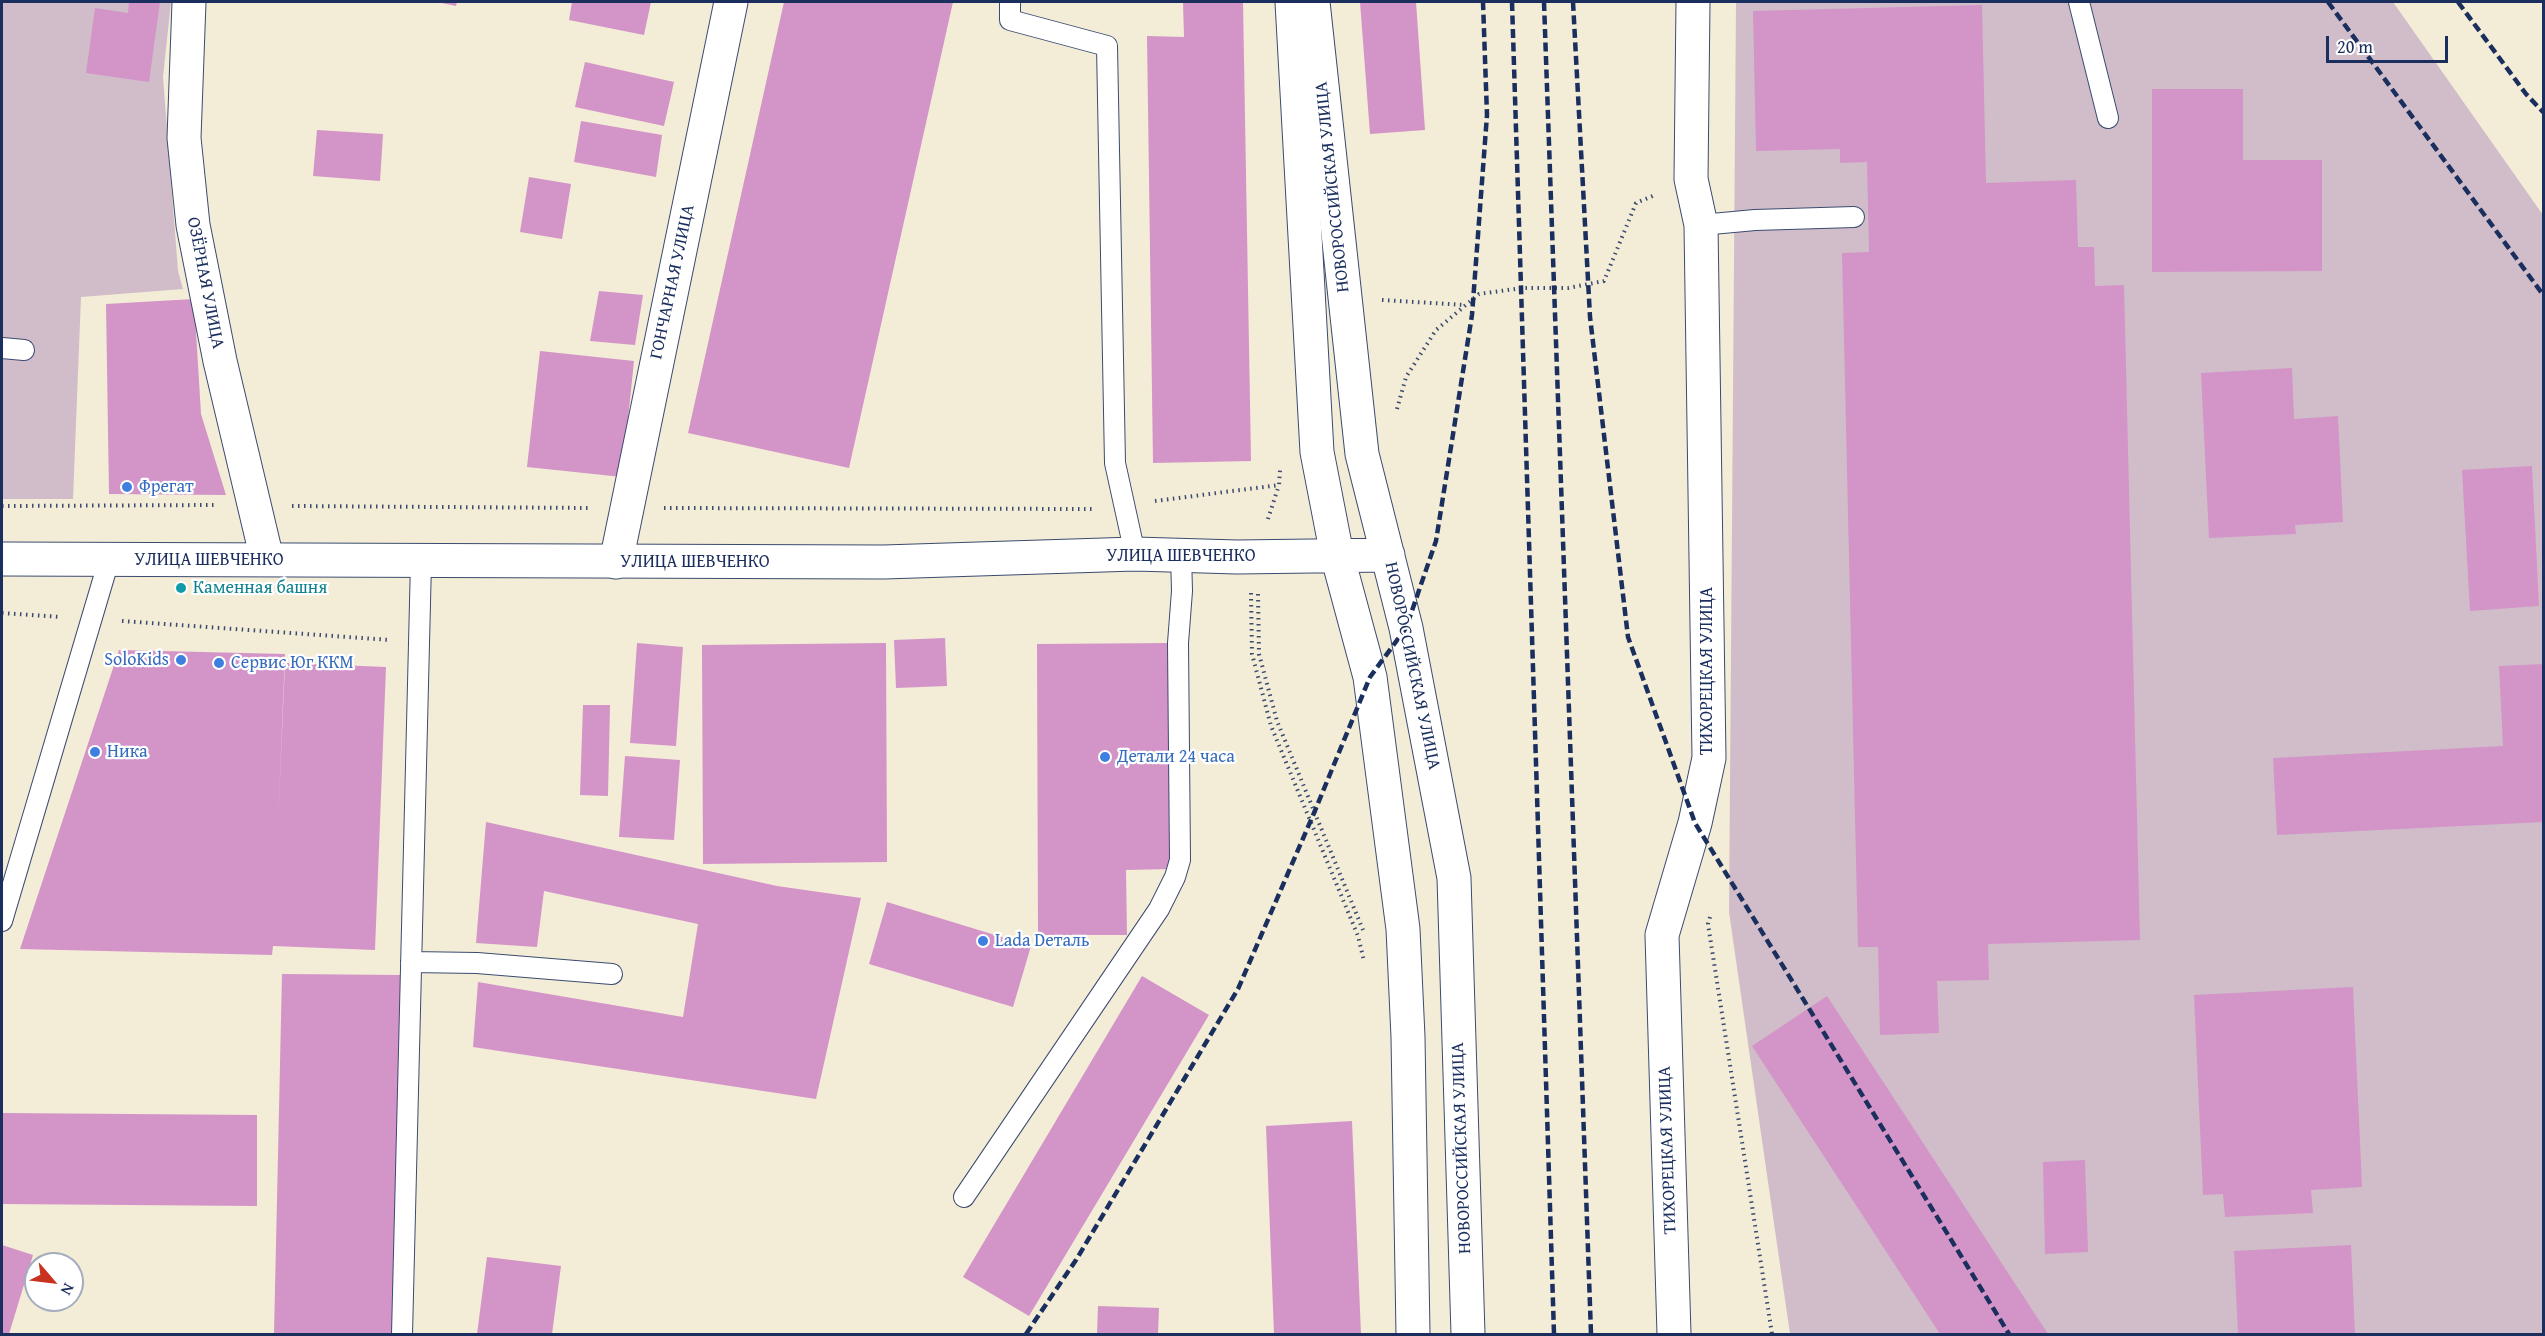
<!DOCTYPE html>
<meta charset="utf-8">
<style>
body{margin:0}
#map{position:relative;width:2545px;height:1336px;overflow:hidden;background:#f3ecd7;font-family:"Gentium Book Plus",serif}
canvas{display:block}
.frame{position:absolute;inset:0;border:3px solid #1b2f5e;pointer-events:none}
.north{position:absolute;left:24px;top:1252px;width:60px;height:60px;box-sizing:border-box;background:#fff;border:2px solid #a4acbf;border-radius:50%;rotate:118deg;font-size:16px;font-weight:700;line-height:24px;text-align:center;color:#1b2f5e}
.north::after{content:'';display:block;margin:auto;width:21px;height:27px;background:#c8321e;clip-path:polygon(50% 0,100% 100%,50% 72%,0 100%)}
.scale{position:absolute;left:2326px;top:36px;width:122px;height:27px;box-sizing:border-box;border:3px solid #1b2f5e;border-top:0;padding-left:8px;font-size:18px;line-height:21px;white-space:nowrap;color:#1b2f5e;-webkit-text-stroke:4px #fff;paint-order:stroke}
</style>
<div id="map">
<canvas width="2545" height="1336"></canvas>
<div class="frame"></div>
<div class="north">N</div>
<div class="scale">20 m</div>
</div>
<script>
const ctx = document.querySelector('canvas').getContext('2d');
ctx.lineJoin = 'round';
function paint(path, color) {
  ctx.fillStyle = color;
  ctx.fill(path, 'evenodd');
}
function toPath(rows) {
  const path = new Path2D();
  for (const r of rows) {
    path.moveTo(r[0], r[1]);
    for (let i = 2; i < r.length; i += 2) path.lineTo(r[i], r[i + 1]);
  }
  return path;
}
function trace(path, color, width, dash) {
  ctx.strokeStyle = color;
  ctx.lineWidth = width;
  ctx.lineCap = dash ? 'butt' : 'round';
  ctx.setLineDash(dash || []);
  ctx.stroke(path);
}
function write(font, color, halo, rows, align = 'center') {
  ctx.font = font + ' "Gentium Book Plus",serif';
  ctx.lineWidth = 4.5;
  ctx.setLineDash([]);
  ctx.textBaseline = 'middle';
  ctx.strokeStyle = halo;
  ctx.fillStyle = color;
  for (const [text, x, y, turn = 0] of rows) {
    ctx.save();
    ctx.translate(x, y);
    ctx.rotate((+turn || 0) * Math.PI / 180);
    ctx.textAlign = isNaN(turn) ? turn : align;
    if (halo) ctx.strokeText(text, 0, 0);
    ctx.fillText(text, 0, 0);
    ctx.restore();
  }
}
paint(toPath([
 [2,2,171,2,163,77,178,271,183,289,81,297,73,499,2,499],
 [1736,2,2393,2,2543,215,2543,1334,1790,1334,1729,912]
]), '#d1bdca');
paint(toPath([
 [129,2,160,2,149,82,86,73,95,8,128,13],
 [437,2,457,2,456,6],
 [572,2,651,2,644,35,569,20],
 [784,2,953,2,849,468,688,433],
 [1183,2,1243,2,1251,461,1153,463,1147,36,1184,37],
 [1360,2,1416,2,1425,130,1370,134],
 [1982,5,1986,183,2076,180,2078,247,2094,247,2095,286,2124,285,2140,940,1988,944,1989,980,1937,981,1939,1033,1880,1035,1878,947,1858,947,1842,253,1869,252,1867,162,1840,163,1840,149,1756,151,1753,11],
 [585,62,674,82,664,126,575,107],
 [2152,89,2243,89,2243,160,2322,160,2322,271,2152,272],
 [581,121,662,135,656,177,574,162],
 [317,130,383,134,380,181,313,176],
 [529,177,571,184,562,239,520,232],
 [599,291,643,295,635,345,590,341],
 [194,299,201,414,226,495,109,494,106,304],
 [540,351,634,361,622,477,527,467],
 [2292,368,2294,419,2338,416,2343,522,2295,525,2296,534,2209,538,2201,373],
 [2532,466,2539,606,2470,611,2462,470],
 [945,638,947,686,896,688,894,640],
 [637,643,683,647,676,746,630,743],
 [886,643,887,862,703,864,702,645],
 [1171,643,1172,869,1126,870,1127,935,1038,935,1037,644],
 [119,650,285,654,278,824,285,663,386,667,375,950,273,946,272,955,20,949],
 [2544,664,2544,822,2277,835,2273,758,2503,746,2499,666],
 [583,705,610,705,608,796,580,795],
 [625,756,680,760,674,840,619,837],
 [486,822,777,886,861,898,816,1099,473,1047,478,982,683,1017,698,924,544,891,537,947,476,943],
 [887,902,1031,946,1013,1007,869,964],
 [282,974,402,975,397,1334,274,1334],
 [1142,976,1209,1015,1029,1316,963,1277],
 [2353,987,2362,1187,2311,1190,2313,1213,2225,1217,2223,1194,2203,1195,2194,995],
 [1827,996,2048,1334,1940,1334,1752,1046],
 [2,1113,257,1115,257,1206,2,1204],
 [1352,1121,1361,1334,1274,1334,1266,1126],
 [2085,1160,2088,1252,2045,1254,2043,1162],
 [2,1245,33,1255,9,1334,2,1334],
 [2351,1245,2355,1334,2238,1334,2234,1251],
 [487,1257,561,1266,552,1334,477,1334],
 [1098,1306,1159,1308,1158,1334,1097,1334]
]), '#d394c8');
const service = toPath([
 [1010,2,1010,20,1107,46,1115,463,1135,554],
 [2079,2,2108,118],
 [1701,225,1755,220,1854,217],
 [2,348,24,350],
 [2,921,109,560],
 [411,962,477,963,612,974],
 [964,1197,1159,909,1175,877,1180,860,1178,643,1182,591,1181,555],
 [402,1334,421,562]
]);
const minor = toPath([
 [189,2,184,138,193,225,220,361,267,559],
 [616,562,731,2],
 [1674,1334,1662,935,1695,823,1709,758,1701,225,1691,179,1693,2]
]);
const tertiary = toPath([
 [1292,2,1317,452,1337,555]
]);
const secondary = toPath([
 [1313,2,1362,454,1406,628,1454,878,1468,1334],
 [1337,555,1370,677,1403,929,1408,1037,1413,1334],
 [2,559,884,562,1135,554,1237,557,1388,555]
]);
trace(service, '#3b4b70', 22);
trace(minor, '#3b4b70', 35);
trace(tertiary, '#3b4b70', 35);
trace(secondary, '#3b4b70', 35);
trace(toPath([
 [1382,300,1465,305],
 [1397,409,1406,377,1436,330,1479,294,1522,288,1568,288,1604,281,1636,203,1655,195],
 [1155,501,1279,485,1280,470],
 [2,506,215,505],
 [292,506,590,508],
 [664,508,1094,509],
 [1268,519,1279,485],
 [1251,593,1252,654,1271,726,1358,936,1364,961],
 [1258,594,1259,654,1277,721,1363,930],
 [2,613,61,617],
 [122,621,390,640],
 [1710,917,1708,924,1772,1334]
]), '#3b4b70', 4, [1.5, 4.5]);
trace(service, '#fff', 20);
trace(minor, '#fff', 33);
trace(tertiary, '#fff', 33);
trace(secondary, '#fff', 33);
trace(toPath([
 [1512,2,1554,1334],
 [1544,2,1591,1334],
 [1573,2,1590,317,1628,637,1695,823,2009,1334],
 [2328,2,2544,296],
 [2458,2,2526,94,2544,113],
 [1026,1334,1076,1260,1238,989,1314,813,1370,677,1406,628,1436,541,1472,315,1487,115,1483,2]
]), '#1b2f5e', 4.5, [9, 4.5]);
for (const [x, y, r, color] of [
 [127,487,6,"#3f7fe0"],
 [181,588,6,"#0f9aa8"],
 [181,660,6,"#3f7fe0"],
 [219,663,6,"#3f7fe0"],
 [95,752,6,"#3f7fe0"],
 [1105,757,6,"#3f7fe0"],
 [983,941,6,"#3f7fe0"]
]) {
  const dot = new Path2D();
  dot.arc(x, y, r, 0, 2 * Math.PI);
  ctx.fillStyle = color;
  ctx.fill(dot);
  trace(dot, '#fff', 2);
}
write('18px', '#1b2f5e', '#fff', [
 ["НОВОРОССИЙСКАЯ УЛИЦА",1333,187,-96],
 ["ГОНЧАРНАЯ УЛИЦА",673,282,-78],
 ["ОЗЁРНАЯ УЛИЦА",205,283,79],
 ["УЛИЦА ШЕВЧЕНКО",1181,556],
 ["УЛИЦА ШЕВЧЕНКО",209,560],
 ["УЛИЦА ШЕВЧЕНКО",695,562],
 ["НОВОРОССИЙСКАЯ УЛИЦА",1412,666,78],
 ["ТИХОРЕЦКАЯ УЛИЦА",1707,671,-90],
 ["НОВОРОССИЙСКАЯ УЛИЦА",1462,1148,-92],
 ["ТИХОРЕЦКАЯ УЛИЦА",1668,1150,-92]
]);
write('18px', '#366cbe', '#fff', [
 ["Фрегат",139,487],
 ["SoloKids",169,660,"right"],
 ["Сервис Юг ККМ",231,663],
 ["Ника",107,752],
 ["Детали 24 часа",1117,757],
 ["Lada Dеталь",995,941]
], 'left');
write('18px', '#0d838f', '#fff', [
 ["Каменная башня",193,588]
], 'left');
</script>
